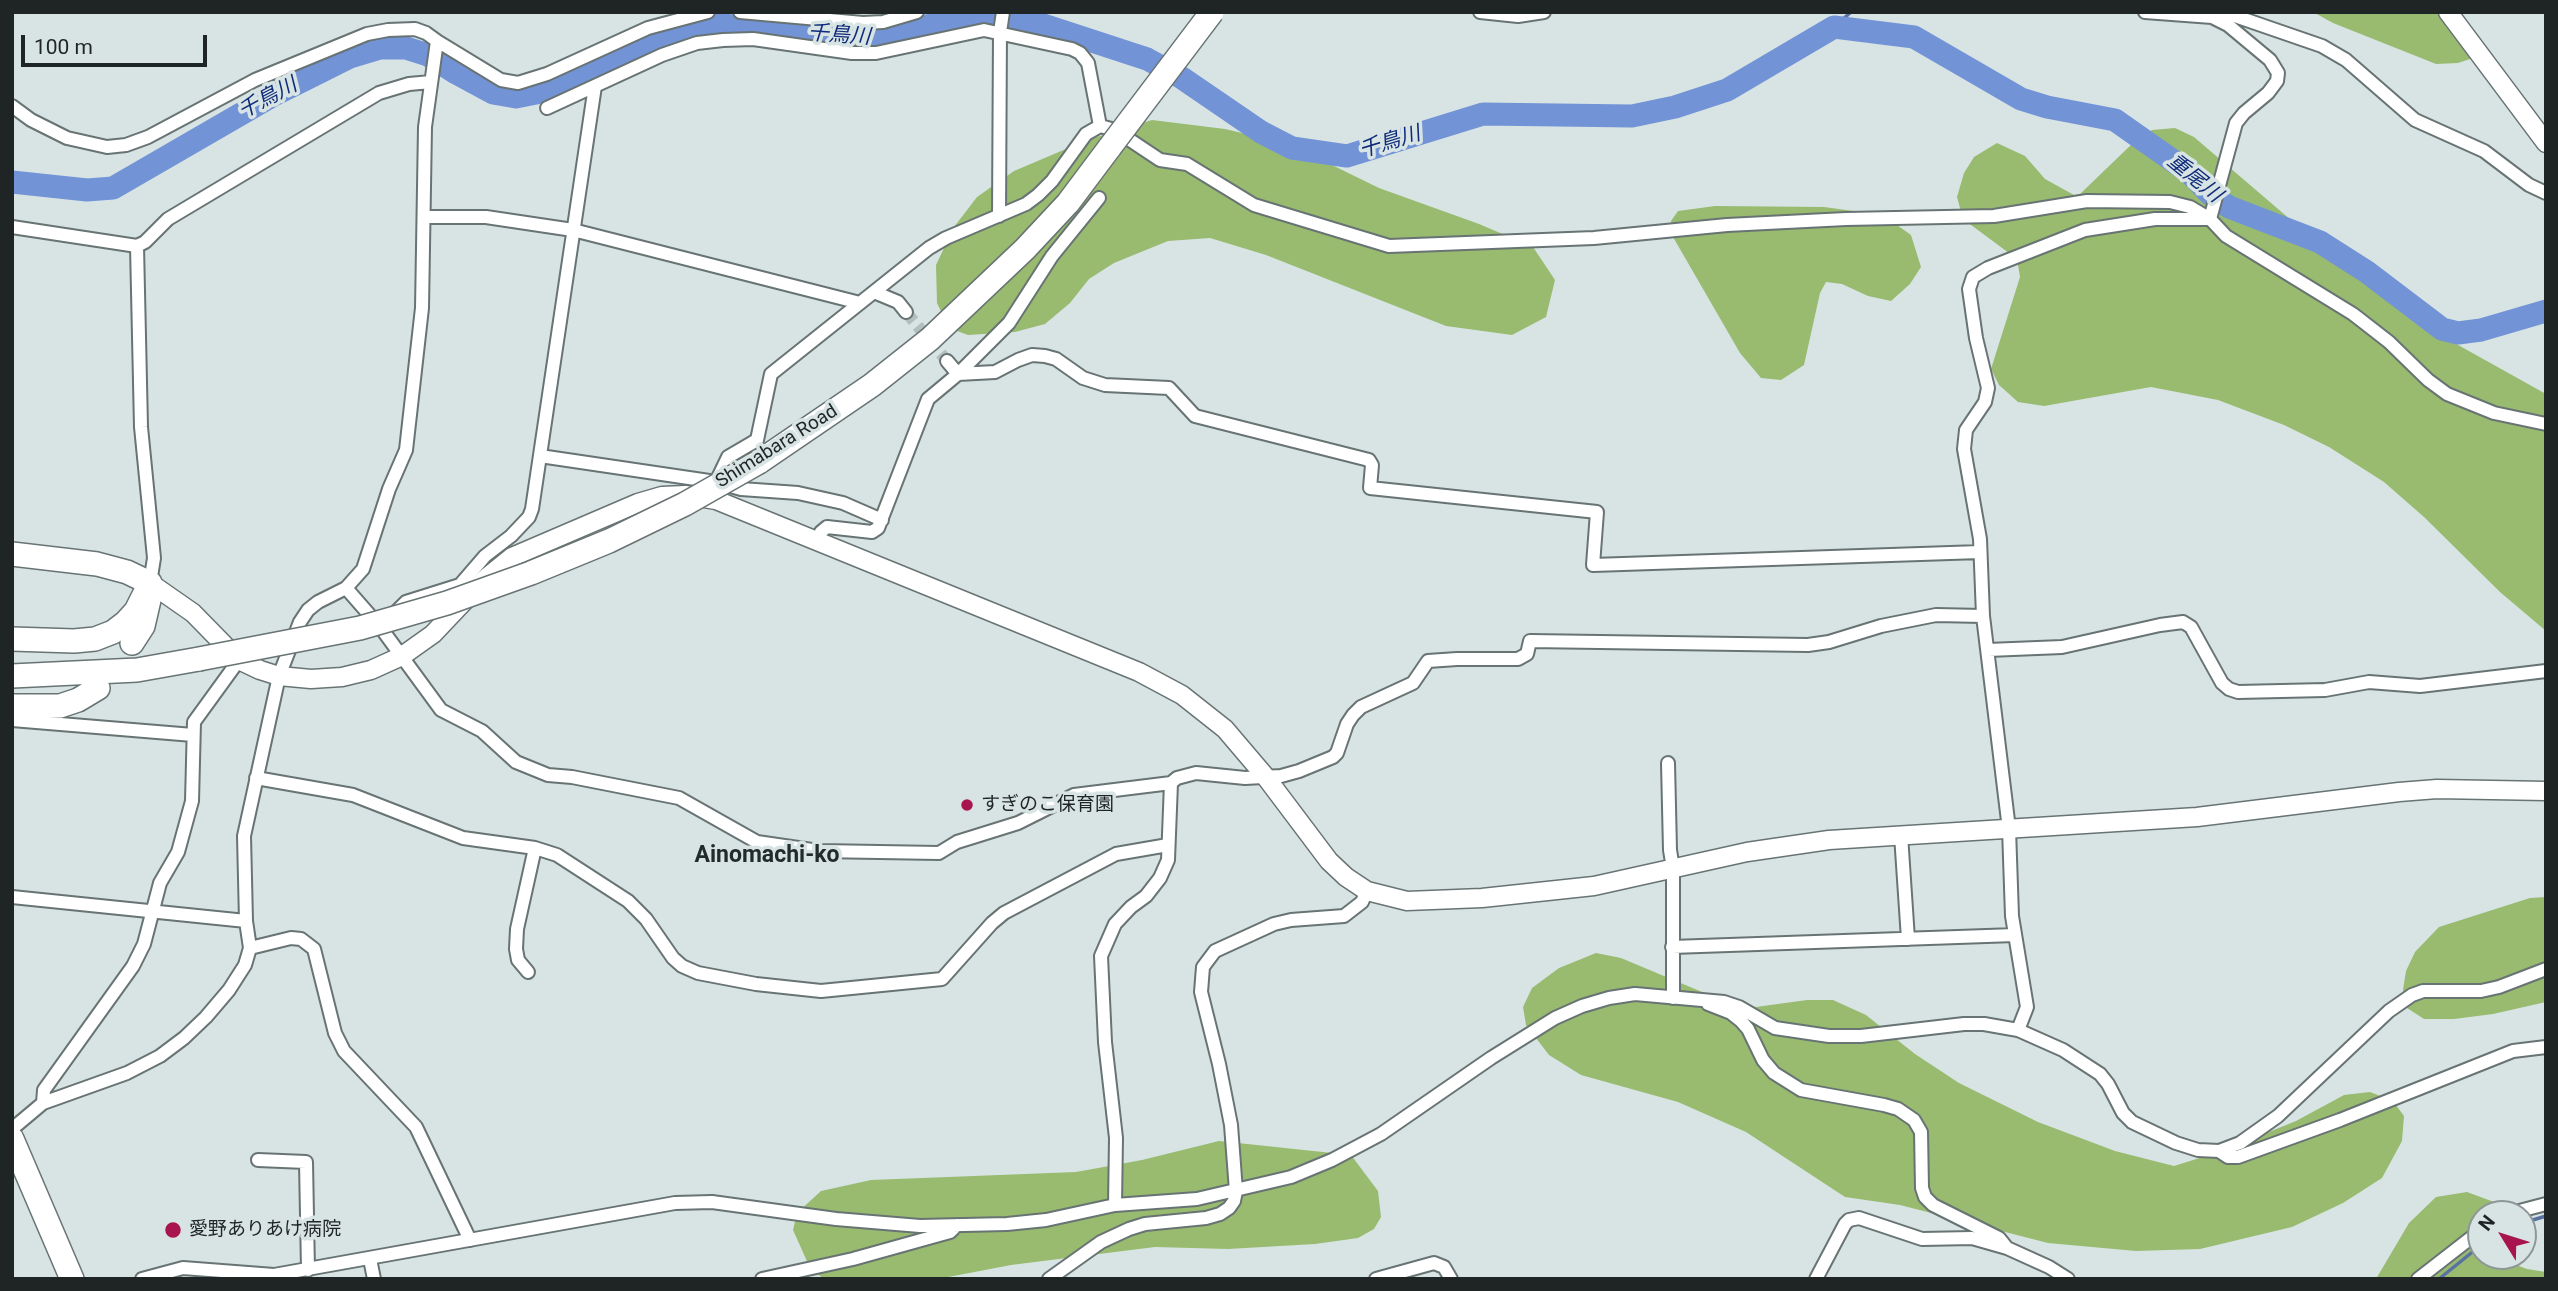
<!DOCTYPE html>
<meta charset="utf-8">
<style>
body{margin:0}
#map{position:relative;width:2558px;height:1291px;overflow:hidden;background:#d8e4e4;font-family:Roboto,sans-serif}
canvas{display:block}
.frame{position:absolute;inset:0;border:14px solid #1f2424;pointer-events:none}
.north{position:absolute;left:2467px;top:1200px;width:70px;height:70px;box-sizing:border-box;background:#d8e4e4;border:2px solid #8e9797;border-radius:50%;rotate:308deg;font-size:19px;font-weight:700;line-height:28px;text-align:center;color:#1f2424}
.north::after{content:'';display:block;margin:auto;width:24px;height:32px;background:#a8154e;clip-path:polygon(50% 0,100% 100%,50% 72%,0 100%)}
.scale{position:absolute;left:21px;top:35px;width:186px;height:32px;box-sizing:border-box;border:4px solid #1f2424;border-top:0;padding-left:9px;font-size:21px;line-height:24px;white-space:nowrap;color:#1f2424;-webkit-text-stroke:5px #d8e4e4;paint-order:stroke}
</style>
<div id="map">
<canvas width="2558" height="1291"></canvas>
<div class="frame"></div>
<div class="north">N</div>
<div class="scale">100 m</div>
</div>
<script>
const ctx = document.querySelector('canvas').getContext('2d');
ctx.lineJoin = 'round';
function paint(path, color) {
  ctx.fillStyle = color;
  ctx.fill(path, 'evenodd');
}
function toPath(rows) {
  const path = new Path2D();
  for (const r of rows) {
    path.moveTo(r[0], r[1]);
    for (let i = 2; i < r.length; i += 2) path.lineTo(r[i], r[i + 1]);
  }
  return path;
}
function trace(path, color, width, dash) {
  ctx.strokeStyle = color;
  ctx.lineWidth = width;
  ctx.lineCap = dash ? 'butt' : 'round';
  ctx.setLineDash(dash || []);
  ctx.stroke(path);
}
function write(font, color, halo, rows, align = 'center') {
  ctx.font = font + ' Roboto,"Noto Sans JP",sans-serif';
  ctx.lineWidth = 7;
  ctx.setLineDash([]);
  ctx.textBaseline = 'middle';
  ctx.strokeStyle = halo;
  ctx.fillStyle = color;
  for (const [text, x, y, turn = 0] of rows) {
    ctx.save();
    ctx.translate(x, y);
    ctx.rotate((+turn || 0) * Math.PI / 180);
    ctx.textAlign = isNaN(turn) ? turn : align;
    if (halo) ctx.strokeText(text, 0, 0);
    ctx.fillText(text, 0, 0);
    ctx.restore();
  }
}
paint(toPath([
 [2313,12,2457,12,2473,58,2458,63,2436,64,2333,23],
 [1152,120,1225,129,1289,144,1379,188,1479,224,1533,247,1555,280,1546,317,1512,335,1446,326,1266,255,1210,238,1168,241,1114,263,1089,279,1070,303,1045,324,1015,332,968,335,949,328,937,303,936,265,954,227,977,197,1014,171,1087,140],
 [2175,128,2194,137,2361,280,2433,331,2546,394,2546,631,2500,592,2424,517,2384,482,2329,447,2284,425,2218,400,2151,387,2044,406,2018,402,1999,385,1991,369,2020,277,2017,259,1963,219,1957,197,1964,173,1974,157,1997,143,2025,156,2045,179,2074,195,2080,194,2134,142,2152,130],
 [1715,206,1824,207,1883,215,1911,235,1921,267,1910,284,1891,301,1868,296,1842,284,1826,282,1820,293,1804,365,1781,380,1761,378,1740,353,1673,237,1671,221,1678,211],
 [2546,897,2546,1002,2493,1014,2454,1019,2424,1019,2407,1008,2403,990,2406,971,2415,952,2439,927,2530,898],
 [1596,953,1621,958,1714,997,1756,1007,1807,1000,1833,1000,1866,1015,1915,1054,1959,1083,2038,1122,2115,1151,2174,1166,2222,1151,2296,1121,2344,1095,2370,1092,2393,1101,2404,1116,2402,1141,2382,1178,2343,1203,2292,1227,2200,1249,2136,1251,2048,1243,1900,1205,1845,1197,1746,1132,1678,1102,1581,1075,1549,1055,1526,1025,1523,1007,1532,988,1559,968],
 [1219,1141,1351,1155,1378,1191,1381,1217,1374,1229,1358,1238,1315,1244,1228,1249,1155,1247,1011,1265,938,1279,824,1279,810,1268,793,1230,797,1213,821,1191,871,1180,1076,1172,1142,1160],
 [2467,1192,2494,1202,2504,1214,2481,1214,2481,1256,2508,1256,2511,1263,2527,1269,2546,1272,2546,1279,2376,1279,2409,1223,2436,1197]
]), '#98bb70');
trace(toPath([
 [1834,27,1851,12],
 [2523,1223,2546,1216],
 [2439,1279,2481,1245]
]), '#5a72a1', 3.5);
trace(toPath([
 [12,182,87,190,113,188,272,96,350,57,380,48,406,48,428,55,456,73,493,93,516,97,546,91,686,30,714,24,872,41,945,21,995,14,1037,23,1147,59,1182,78,1261,132,1292,148,1347,156,1483,114,1632,116,1675,107,1727,90,1834,27,1914,37,2021,99,2047,107,2115,120,2189,172,2210,194,2229,207,2320,242,2367,272,2442,329,2458,333,2481,330,2546,311]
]), '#7393d7', 23);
trace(toPath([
 [906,312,947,361]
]), '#b3bebe', 12, [12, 6]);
const street = toPath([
 [740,12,863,23,883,22,917,12],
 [1480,12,1518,16,1544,12],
 [2145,12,2212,17,2228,25,2270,60,2278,73,2277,81,2268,93,2244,113,2236,123,2210,219],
 [2212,17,2222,13,2235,16,2322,46,2346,60,2415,120,2484,151,2529,185,2546,193],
 [437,41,501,80,518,83,547,74,648,28,708,12],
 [12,106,31,120,67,138,107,147,126,145,148,137,255,80,367,34,388,30,415,29,426,33,437,41,425,127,422,308,406,450,389,489,363,569,346,588,318,602,308,610,300,622,279,676,244,836,246,921,250,948,245,965,229,990,206,1017,184,1038,160,1056,127,1073,43,1103,12,1129],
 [547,108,662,55,697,43,723,40,753,39,852,53,876,53,984,30,1072,49,1080,53,1088,63,1100,126],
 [999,216,1000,32,1003,12],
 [425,217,486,217,573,230,860,303],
 [12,227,137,246,145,242,168,219,379,93,409,84,431,82],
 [137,246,141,427,154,558,150,583],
 [874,292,898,302,906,312],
 [947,361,958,374,995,372,1018,360,1032,355,1045,356,1056,359,1083,378,1105,385,1169,388,1195,416,1369,460,1372,465,1370,488,1597,512,1593,565,1980,552],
 [540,456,716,482,741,489,798,493,843,503,882,520],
 [716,482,728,457,757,440,771,374,929,248,946,238,1026,204,1038,195,1052,181,1086,134,1100,126,1115,130,1160,160,1187,164,1254,205,1389,246,1594,238,1727,225,1846,219,1994,216,2087,201,2170,202,2190,207,2210,219,2226,236,2353,314,2389,342,2428,380,2447,394,2494,413,2546,424],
 [817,541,821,532,827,527,872,532,878,528,928,399,958,374,1009,323,1052,256,1099,198],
 [346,588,381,628,441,710,482,731,516,762,548,775,572,777,679,798,757,842,819,851,939,853,957,842,1018,823,1074,795,1171,783,1177,778,1196,773,1245,778,1281,776,1299,771,1333,757,1337,753,1347,724,1353,715,1361,707,1413,683,1428,661,1457,659,1518,659,1527,654,1530,641,1808,645,1829,642,1881,626,1936,615,1983,616],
 [393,615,406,602,460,585,485,556,511,536,529,517,532,509,595,86],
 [1988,650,2062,647,2160,625,2183,622,2191,627,2222,683,2229,689,2238,692,2325,690,2369,682,2420,686,2546,671],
 [12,720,193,735],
 [1668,763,1670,850,1673,869,1673,998],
 [256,778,353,795,463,838,535,848,557,855,628,901,646,919,673,958,682,966,698,973,756,984,821,991,942,979,992,923,1004,913,1116,854,1168,845],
 [1901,835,1908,939],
 [12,897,246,921],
 [1672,947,2015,935],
 [250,948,291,938,301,939,314,949,335,1033,344,1051,416,1127,470,1240],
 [528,972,518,960,516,949,517,929,535,848],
 [1708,1004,1731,1013,1741,1021,1748,1029,1763,1060,1774,1073,1801,1090,1884,1105,1898,1109,1914,1120,1921,1132,1922,1188,1925,1197,1933,1205,1999,1238,2007,1248],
 [2018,1030,2027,1007,2012,916,2009,829,1983,616,1980,539,1964,449,1966,430,1985,402,1988,388,1976,338,1969,289,1973,277,1988,268,2085,230,2155,219,2210,219],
 [43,1103,44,1090,133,966,144,944,160,883,178,852,192,801,194,722,239,660],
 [2219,1151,2228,1157,2238,1157,2340,1120,2513,1051,2546,1047],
 [258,1160,306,1162,308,1270],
 [1115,1205,1116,1138,1105,1042,1101,956,1115,924,1131,907,1146,896,1160,878,1168,860,1171,783],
 [2508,1214,2546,1204],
 [370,1259,374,1279],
 [142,1279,183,1268,274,1275,675,1203,712,1202,836,1219,920,1226,1007,1224,1046,1220,1115,1205,1197,1199,1291,1177,1332,1160,1381,1134,1491,1058,1555,1018,1582,1006,1609,998,1635,994,1724,1002,1739,1007,1775,1028,1829,1036,1861,1036,1964,1024,1984,1024,2018,1030,2063,1050,2100,1074,2108,1084,2123,1113,2132,1122,2176,1143,2198,1150,2219,1151,2240,1143,2278,1116,2389,1011,2412,995,2423,991,2481,991,2499,987,2546,969],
 [762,1279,853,1259,950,1232,957,1225],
 [1049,1279,1101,1242,1129,1229,1145,1224,1206,1218,1220,1214,1229,1208,1234,1201,1236,1191,1231,1125,1219,1064,1201,992,1203,967,1215,951,1274,924,1291,920,1344,916,1362,902,1367,891],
 [1376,1279,1434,1263,1444,1267,1451,1279],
 [1816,1279,1845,1224,1849,1220,1859,1218,1922,1239,1972,1238,2007,1248,2049,1267,2068,1279],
 [2418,1279,2481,1230]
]);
const secondary = toPath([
 [2448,12,2546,143],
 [150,583,193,613,239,660,260,670,279,676,311,679,342,677,371,670,402,656,433,634,486,578,512,557,638,503,662,496,685,495,716,500,1139,672,1182,695,1225,729,1265,776,1329,861,1346,877,1367,891,1407,901,1482,898,1594,886,1747,852,1829,840,2197,817,2399,792,2437,789,2546,791]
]);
const highway = toPath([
 [759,462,872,385,930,339,1025,249,1068,203,1110,147],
 [12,554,97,564,127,572,150,583],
 [12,639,74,641,95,639,113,632,126,622,136,611,150,583],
 [132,643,143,626,149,600],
 [12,676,137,670,199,659],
 [12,706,60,706,78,700,98,688],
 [12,1139,72,1279]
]);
trace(street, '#687373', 16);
trace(secondary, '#687373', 21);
trace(highway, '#687373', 26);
trace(street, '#fff', 12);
trace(secondary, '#fff', 18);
trace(highway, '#fff', 23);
const highwayBridge = toPath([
 [1110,147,1212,12],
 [199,659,360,628,447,603,531,573,609,541,685,504,759,462]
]);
trace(highwayBridge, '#687373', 26, []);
trace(highwayBridge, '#fff', 23);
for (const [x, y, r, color] of [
 [967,805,7,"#a8154e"],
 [173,1230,9,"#a8154e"]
]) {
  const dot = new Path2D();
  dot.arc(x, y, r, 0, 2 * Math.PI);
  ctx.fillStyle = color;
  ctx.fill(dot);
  trace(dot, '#d8e4e4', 2.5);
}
write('19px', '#1f2424', '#d8e4e4', [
 ["Shimabara Road",777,447,-32]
]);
write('19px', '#1f2424', '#d8e4e4', [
 ["すぎのこ保育園",981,805],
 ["愛野ありあけ病院",189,1230]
], 'left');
write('italic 21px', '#0f2b7a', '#d8e4e4', [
 ["千鳥川",839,36,4],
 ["千鳥川",268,99,-28],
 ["千鳥川",1390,143,-17],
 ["重尾川",2194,179,39]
]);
write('bold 23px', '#212b2b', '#d8e4e4', [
 ["Ainomachi-ko",767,856]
]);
</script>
